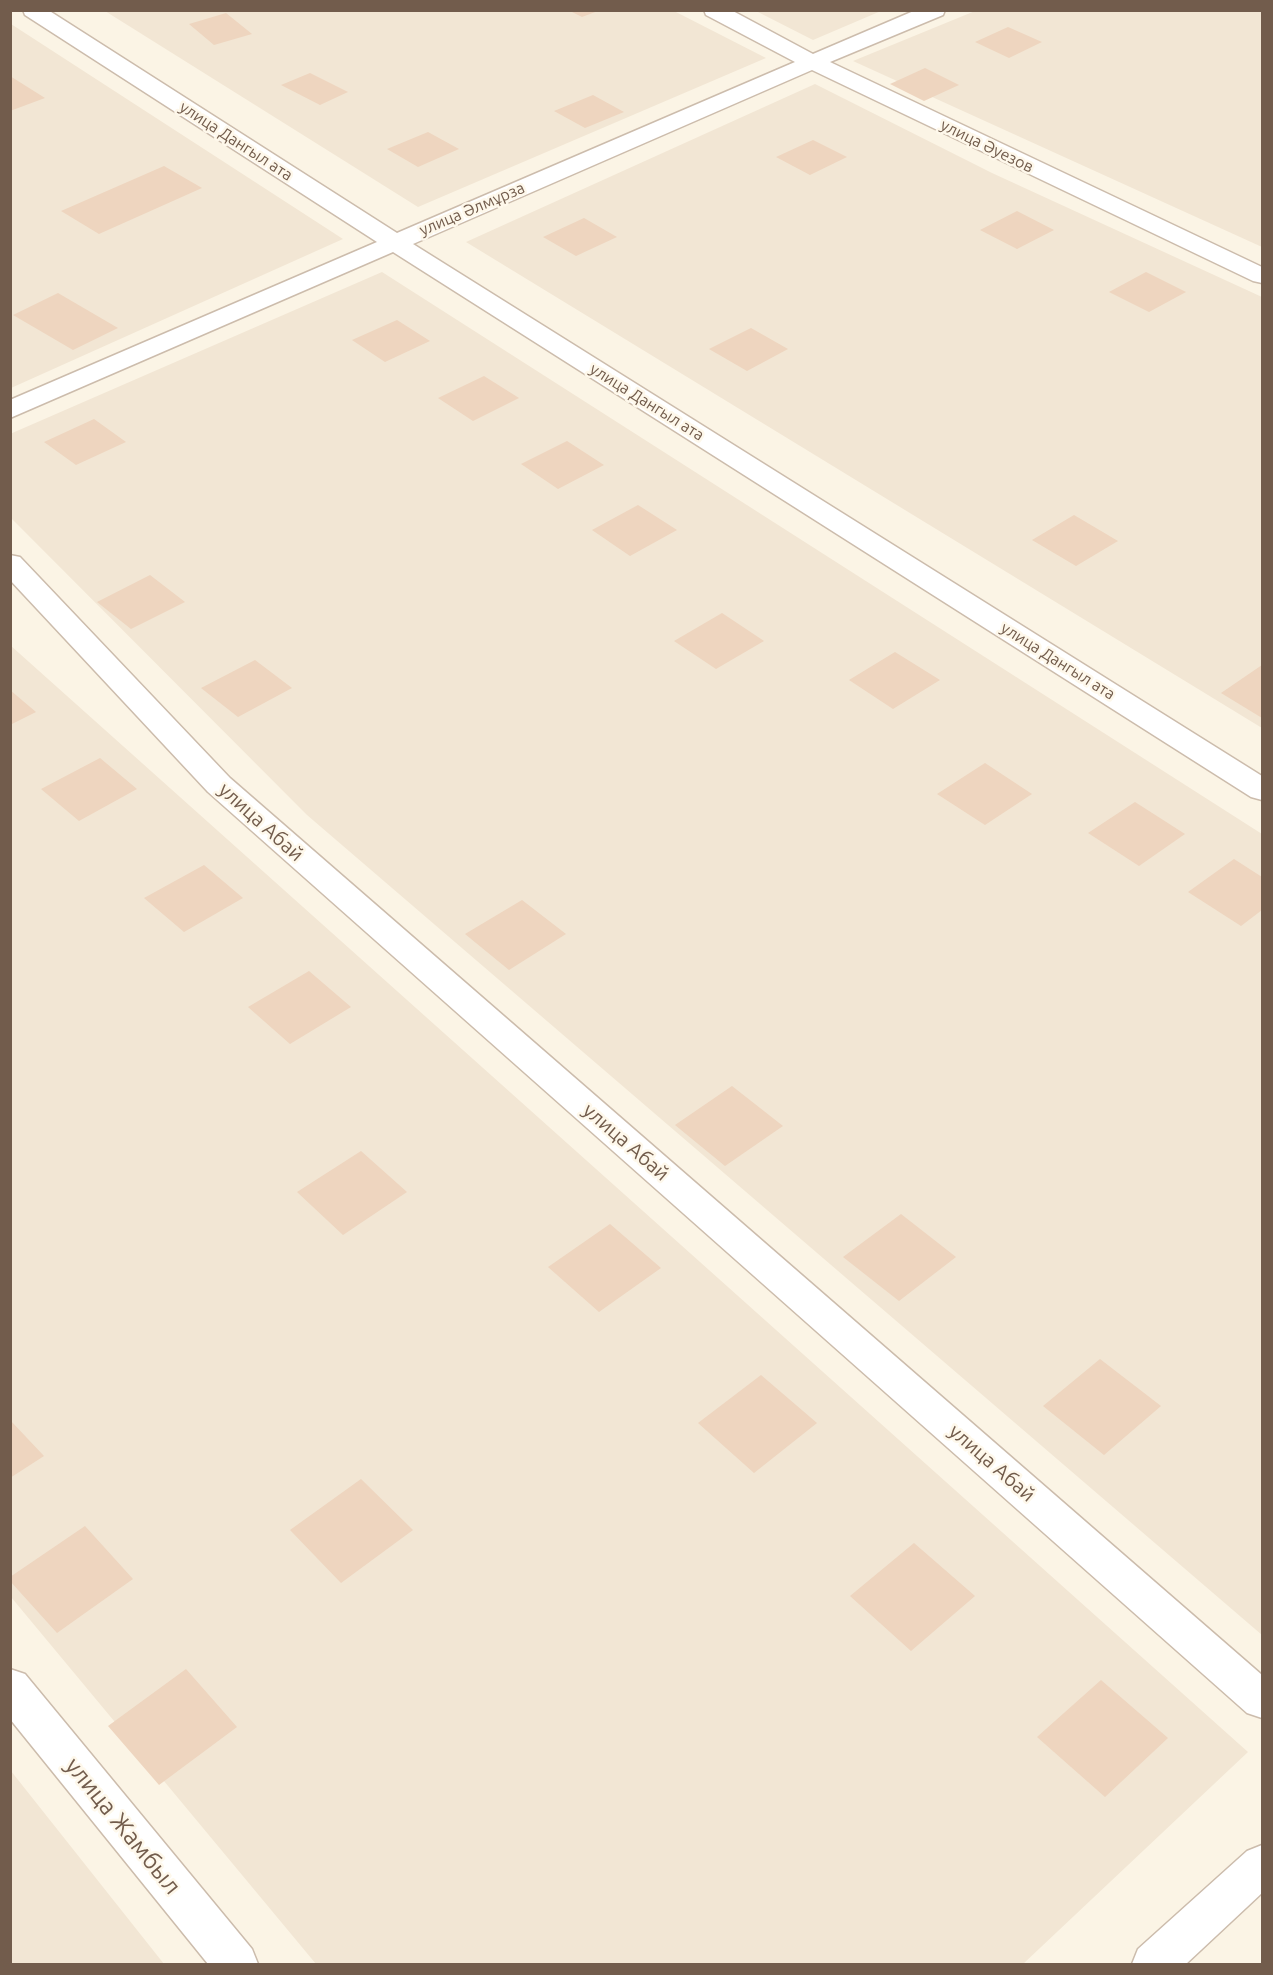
<!DOCTYPE html>
<meta charset="utf-8">
<style>
body{margin:0}
#map{position:relative;width:1273px;height:1975px;overflow:hidden;background:#fbf4e5;font-family:Ubuntu,sans-serif}
canvas{display:block}
.frame{position:absolute;inset:0;border:12px solid #725c4c;pointer-events:none}
</style>
<div id="map">
<canvas width="1273" height="1975"></canvas>
<div class="frame"></div>
</div>
<script>
const ctx = document.querySelector('canvas').getContext('2d');
ctx.lineJoin = 'round';
function paint(path, color) {
  ctx.fillStyle = color;
  ctx.fill(path, 'evenodd');
}
function toPath(rows) {
  const path = new Path2D();
  for (const r of rows) {
    path.moveTo(r[0], r[1]);
    for (let i = 2; i < r.length; i += 2) path.lineTo(r[i], r[i + 1]);
  }
  return path;
}
function trace(path, color, width, dash) {
  ctx.strokeStyle = color;
  ctx.lineWidth = width;
  ctx.lineCap = dash ? 'butt' : 'round';
  ctx.setLineDash(dash || []);
  ctx.stroke(path);
}
function write(font, color, halo, rows, align = 'center') {
  ctx.font = font + ' Ubuntu,sans-serif';
  ctx.lineWidth = 5;
  ctx.setLineDash([]);
  ctx.textBaseline = 'middle';
  ctx.strokeStyle = halo;
  ctx.fillStyle = color;
  for (const [text, x, y, turn = 0] of rows) {
    ctx.save();
    ctx.translate(x, y);
    ctx.rotate((+turn || 0) * Math.PI / 180);
    ctx.textAlign = isNaN(turn) ? turn : align;
    if (halo) ctx.strokeText(text, 0, 0);
    ctx.fillText(text, 0, 0);
    ctx.restore();
  }
}
paint(toPath([
 [105,11,674,11,766,58,418,207],
 [756,11,756,10,881,11,813,40],
 [975,11,1262,11,1262,247,853,61],
 [11,24,343,239,11,388],
 [815,84,992,173,1262,297,1262,728,466,242],
 [382,272,1262,834,1262,1635,307,815,11,518,10,434],
 [10,645,1248,1752,1023,1964,316,1964,11,1597],
 [10,1771,11,1771,164,1964,11,1964]
]), '#f2e6d4');
paint(toPath([
 [568,10,598,10,598,11,582,17],
 [226,13,252,34,214,45,189,24],
 [1008,27,1042,42,1009,58,975,42],
 [925,68,959,85,924,101,890,84],
 [310,73,348,92,320,105,281,85],
 [10,76,45,98,10,111],
 [593,95,624,112,585,128,554,111],
 [428,132,459,149,418,167,387,149],
 [813,140,847,157,810,175,776,157],
 [164,166,202,188,99,234,61,211],
 [1017,211,1054,230,1017,249,980,230],
 [584,218,617,237,576,256,543,237],
 [1146,272,1186,292,1149,312,1109,292],
 [58,293,118,328,73,350,13,315],
 [397,320,430,341,385,362,352,340],
 [751,328,788,349,747,371,709,349],
 [484,376,519,398,473,421,438,398],
 [94,419,126,442,76,465,44,442],
 [567,441,604,465,558,489,521,464],
 [638,505,677,530,630,556,592,530],
 [1074,515,1118,541,1076,566,1032,540],
 [150,575,185,602,131,629,97,602],
 [722,613,764,641,716,669,674,641],
 [895,652,940,680,893,709,849,680],
 [255,660,292,688,238,717,201,688],
 [1262,665,1262,718,1221,693],
 [10,690,36,712,10,725],
 [100,758,137,789,79,821,41,789],
 [985,763,1032,794,985,825,937,794],
 [1135,802,1185,834,1139,866,1088,833],
 [1234,859,1262,877,1262,910,1241,926,1188,892],
 [204,865,243,898,184,932,144,898],
 [522,900,566,934,509,970,465,934],
 [309,971,351,1007,290,1044,248,1007],
 [732,1086,783,1126,725,1166,675,1125],
 [361,1151,407,1192,343,1235,297,1192],
 [901,1214,956,1257,899,1301,843,1257],
 [610,1224,661,1268,599,1312,548,1267],
 [1100,1359,1161,1406,1104,1455,1043,1406],
 [761,1375,817,1423,754,1473,698,1423],
 [10,1420,44,1456,10,1478],
 [361,1479,413,1530,341,1583,290,1530],
 [85,1526,133,1579,57,1633,10,1581,10,1577],
 [914,1543,975,1596,911,1651,850,1596],
 [186,1669,237,1727,159,1785,108,1726],
 [1101,1680,1168,1738,1105,1797,1037,1737]
]), '#eed5bf');
const minor = toPath([
 [23,10,48,10,397,233,795,62,706,15,704,10,731,10,813,54,916,10,945,10,943,15,830,62,1262,267,1262,283,1253,281,812,70,413,244,1262,776,1262,800,1251,797,393,252,10,418,10,400,377,242,25,15,23,10],
 [10,555,20,557,230,778,1262,1675,1262,1718,1247,1713,208,792,10,580,10,555],
 [10,1669,25,1674,252,1949,258,1964,208,1964,10,1719,10,1669],
 [1262,1845,1262,1893,1186,1964,1132,1964,1138,1949,1247,1851,1262,1845]
]);
trace(minor, '#ccbcac', 3);
paint(minor, '#fff');
write('16px', '#725c4c', '#fef8eb', [
 ["улица Дангыл ата",236,141,33],
 ["улица Әуезов",987,146,26],
 ["улица Әлмұрза",472,209,-23],
 ["улица Дангыл ата",647,402,32],
 ["улица Дангыл ата",1058,661,32]
]);
write('20px', '#725c4c', '#fef8eb', [
 ["улица Абай",261,822,42],
 ["улица Абай",626,1142,41],
 ["улица Абай",992,1463,41]
]);
write('24px', '#725c4c', '#fef8eb', [
 ["улица Жамбыл",123,1826,51]
]);
</script>
